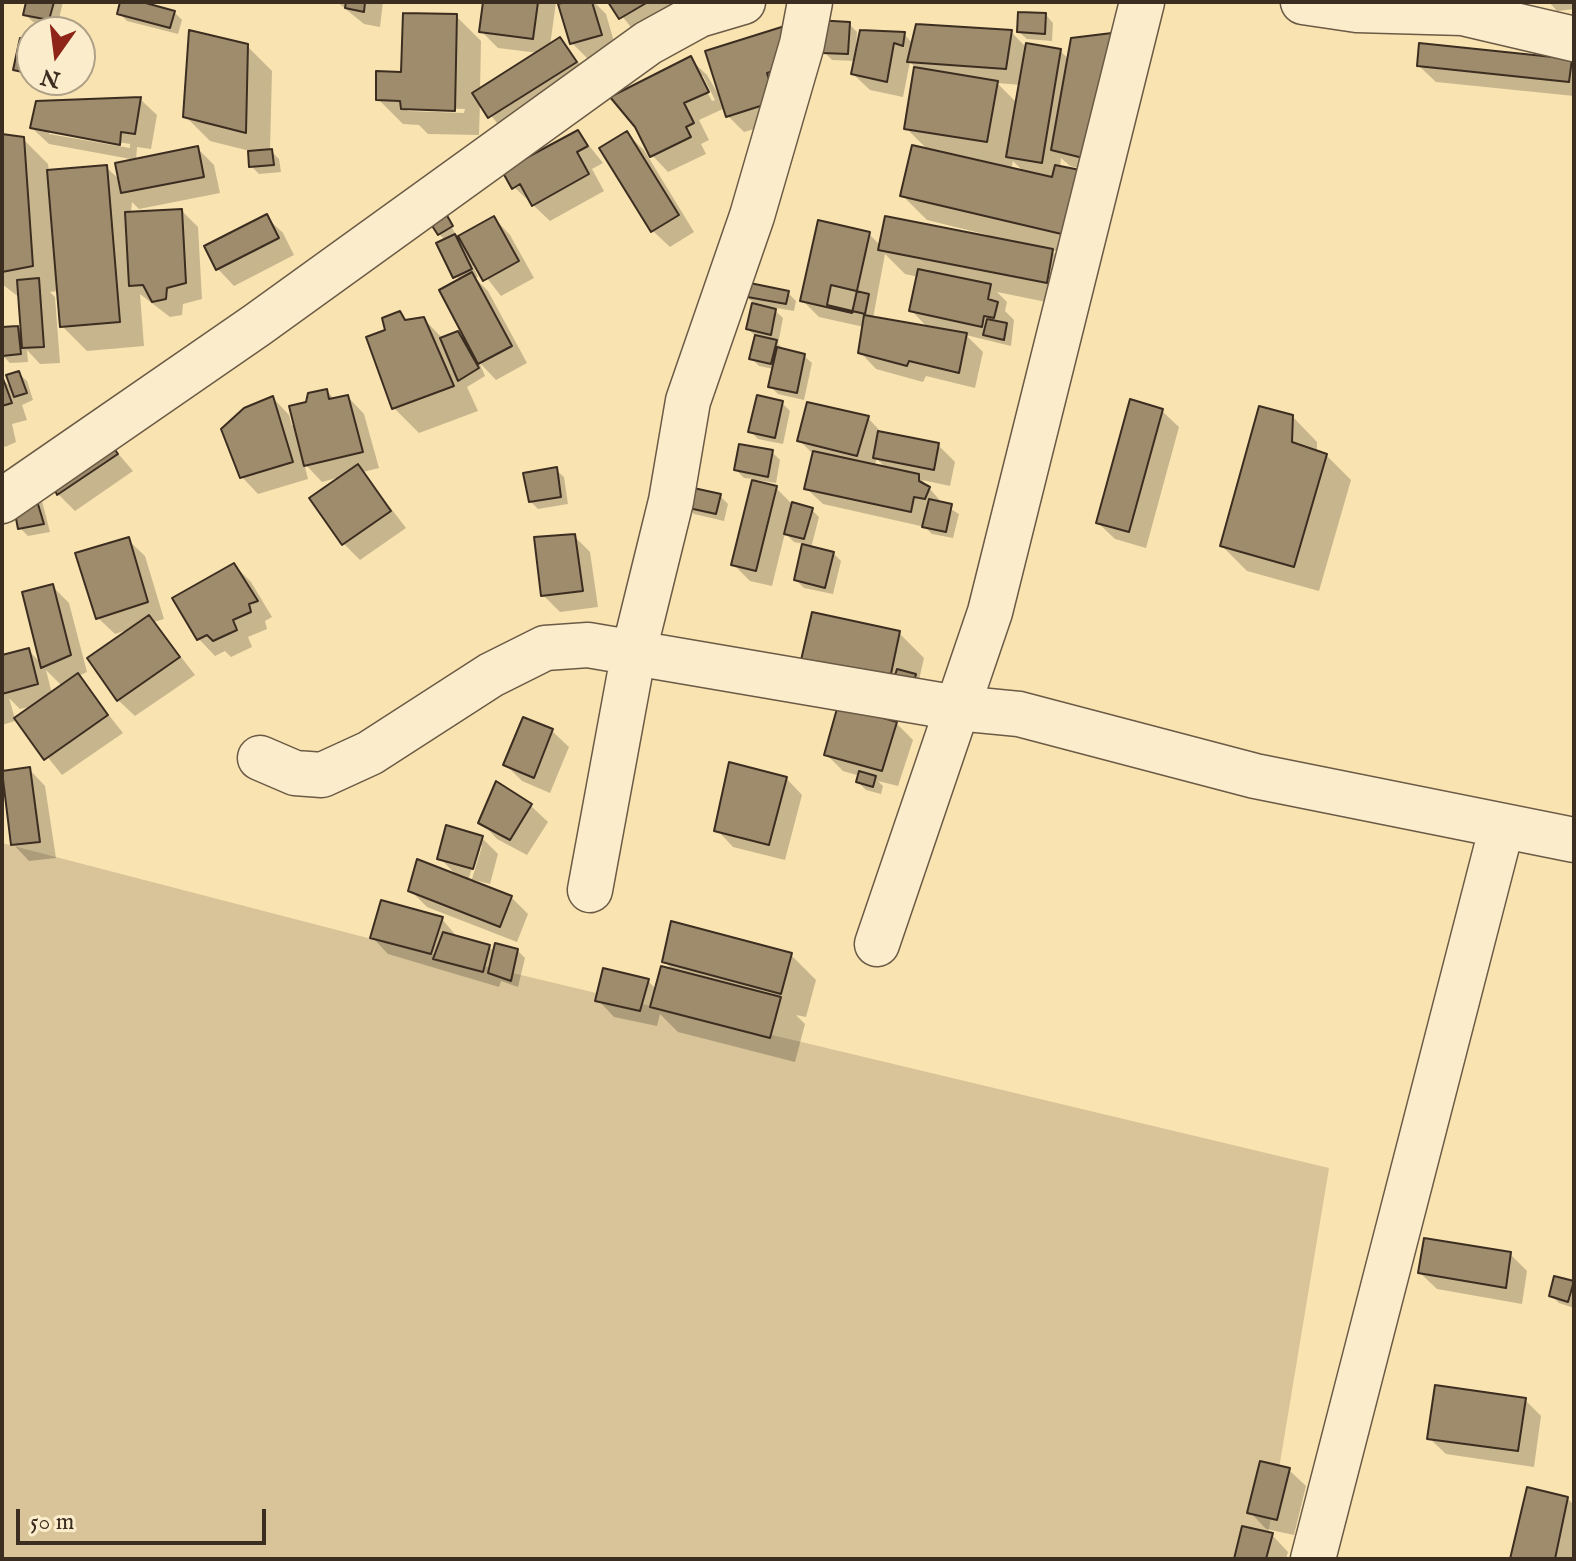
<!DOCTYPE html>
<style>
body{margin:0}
#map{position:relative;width:1576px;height:1561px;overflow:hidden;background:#f9e3b1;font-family:"IM FELL English",serif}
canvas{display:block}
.frame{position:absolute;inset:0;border:4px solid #3c2d21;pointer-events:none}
.north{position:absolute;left:16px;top:16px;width:80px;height:80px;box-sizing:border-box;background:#fbedcc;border:2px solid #afa088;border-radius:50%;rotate:194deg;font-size:22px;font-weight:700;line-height:32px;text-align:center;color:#3c2d21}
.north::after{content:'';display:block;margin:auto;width:28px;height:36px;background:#8f2418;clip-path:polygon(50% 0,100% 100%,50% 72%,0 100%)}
.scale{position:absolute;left:16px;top:1509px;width:250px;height:36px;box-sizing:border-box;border:4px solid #3c2d21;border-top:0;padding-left:10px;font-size:24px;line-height:28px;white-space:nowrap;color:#3c2d21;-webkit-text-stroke:6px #fbedcc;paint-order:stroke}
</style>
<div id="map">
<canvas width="1576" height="1561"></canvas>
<div class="frame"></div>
<div class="north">N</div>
<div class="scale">50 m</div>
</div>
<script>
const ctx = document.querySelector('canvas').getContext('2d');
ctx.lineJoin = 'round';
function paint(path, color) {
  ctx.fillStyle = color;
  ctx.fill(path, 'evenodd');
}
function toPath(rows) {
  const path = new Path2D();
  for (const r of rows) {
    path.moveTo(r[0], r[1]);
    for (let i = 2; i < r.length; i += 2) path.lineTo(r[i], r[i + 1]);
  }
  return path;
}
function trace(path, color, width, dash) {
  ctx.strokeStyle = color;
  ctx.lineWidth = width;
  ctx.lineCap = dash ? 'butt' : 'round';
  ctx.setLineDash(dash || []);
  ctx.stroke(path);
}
paint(toPath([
 [2,843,387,943,1329,1168,1264,1559,2,1559]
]), '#d9c499');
paint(toPath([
 [28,2,63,2,57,27,33,22,25,14],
 [122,2,174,12,182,20,178,34,127,21,119,13],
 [337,2,383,2,380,27,364,24],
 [485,2,556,2,550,46,560,40,592,79,506,134,480,102,479,135,428,134,419,125,403,124,378,99,456,16,481,41,480,91,539,53,498,48,481,31],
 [404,107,465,109,464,113,408,111],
 [573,2,594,2,606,14,617,52,589,60,572,43],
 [611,2,687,2,637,35],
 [1574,2,1574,9,1557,11,1549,2],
 [1046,15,1053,23,1052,41,1027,39,1019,32],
 [849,24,857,32,856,50,904,34,913,44,1011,32,1027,48,1060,51,1069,59,1099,173,1070,166,1061,158,1060,168,1094,260,1051,250,1077,276,1071,307,997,292,1007,302,1005,311,1014,320,1011,346,966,335,983,352,975,388,926,376,923,382,876,369,860,352,864,327,819,317,802,300,869,234,881,246,987,238,988,235,927,220,902,195,929,151,906,128,916,68,910,62,903,97,870,90,853,74,856,61,832,60,824,52],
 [997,83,1021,85,1017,103],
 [1013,161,1024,172,1011,170],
 [885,254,905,274,919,277,911,310,929,329,873,318],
 [32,43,32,79,15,69],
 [247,46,272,71,270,150,279,159,281,172,259,174,251,166,250,151,210,141,185,116],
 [708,52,809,60,791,118,744,132,728,116,725,108,699,120,709,140,701,144,706,154,668,172,652,155,690,59,707,75,724,104],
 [698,76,703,76,715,100,712,101],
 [1571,61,1574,64,1574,96,1436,82,1419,66],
 [36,80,55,80,54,84],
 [140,99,157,115,151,149,137,147,136,160,49,144,32,128],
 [49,130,130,144,130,148,49,134],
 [578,132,603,163,592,169,604,191,550,221,514,187],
 [627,134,644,150,694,232,670,247,653,231],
 [2,136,23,139,48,164,49,172,106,167,121,181,197,148,214,165,220,193,139,209,132,202,131,211,182,211,198,227,202,299,183,304,182,315,170,317,140,294,144,346,87,351,62,326,59,291,50,292,55,297,60,363,40,364,27,350,28,362,10,363,2,355,2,329,18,328,23,333,20,298,2,284],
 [444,215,457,236,459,235,455,237,465,248,494,218,510,235,534,278,501,296,476,264,473,266,478,277,475,278,488,291,527,363,496,380,479,362,485,376,467,387,478,411,419,433,394,408,387,331,399,313,407,322,424,319,443,339,458,333,469,344,459,281,446,241,439,234],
 [266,217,283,233,294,255,234,286,218,269,207,247],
 [788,293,796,301,794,311,771,307,783,318,778,344,785,351,804,356,812,363,804,400,778,394,770,386,773,369,759,366,751,358,756,337,748,329,754,303,744,295],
 [19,374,27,381,33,400,22,405,27,420,12,424,16,442,5,447,2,444,2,379,14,390],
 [327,391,335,400,348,397,364,414,379,468,363,472,406,528,360,560,344,544,344,476,322,482,304,463,308,479,258,494,242,477,273,398,289,415,292,426,308,404],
 [782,403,790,411,783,444,758,439,750,431],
 [1162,411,1179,427,1146,548,1115,539,1098,523],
 [1292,416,1317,442,1317,452,1326,455,1351,480,1319,591,1247,571,1222,546],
 [868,418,883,434,938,445,955,462,950,486,922,480,944,505,959,514,953,538,932,534,925,527,823,504,806,488,814,455,799,440],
 [877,459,887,469,874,466],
 [104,437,133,471,75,511,58,494,51,476],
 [772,452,780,460,776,483,757,480,757,483,776,488,792,504,812,510,819,517,811,548,833,553,841,561,833,594,804,588,796,580,804,544,794,542,785,533,772,586,750,581,733,564,754,479,744,478,736,470],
 [556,470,564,477,568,504,538,509,530,501],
 [34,493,42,501,50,532,28,536,20,528],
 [720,496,728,504,724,521,694,514,686,506],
 [574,536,590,552,598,607,560,612,543,595],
 [128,540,145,556,164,619,154,622,195,675,135,716,118,700,130,629,115,634,98,618],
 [234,565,251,582,272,617,265,621,267,629,248,637,252,647,231,657,225,651,215,656,199,639,175,598],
 [53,587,69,603,87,672,78,676,123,733,62,775,18,720,2,725,2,657,28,650,42,664],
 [46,670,62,686,52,694],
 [9,698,20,709,34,706,15,719],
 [899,633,924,658,919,680,826,693],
 [896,723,913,740,898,786,878,781,883,786,881,794,866,790,858,782,860,776,843,771,826,754],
 [552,731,569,747,550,793,522,781,505,764],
 [29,769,45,786,56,858,29,861,13,844],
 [786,778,802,795,785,860,733,847,717,830],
 [497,784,531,806,548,822,527,855,497,839,481,822],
 [482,838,498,854,490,884,474,880,473,883,511,897,528,914,517,942,427,907,410,890,458,877,440,858],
 [478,846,482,846,472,879,469,878],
 [442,919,458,938,489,946,495,953,517,950,525,958,518,987,501,981,499,987,388,954,372,937],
 [791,955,816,980,806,1017,796,1015,805,1024,795,1062,678,1032,660,1014,657,1026,614,1017,598,1000,648,981,657,990,675,972,664,961],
 [1510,1254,1527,1271,1522,1304,1437,1289,1420,1273],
 [1574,1283,1574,1308,1559,1303,1551,1295],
 [1525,1400,1541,1416,1534,1467,1446,1454,1429,1438],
 [1289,1470,1306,1486,1294,1535,1266,1529,1250,1512],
 [1567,1498,1574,1505,1574,1559,1513,1559],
 [1272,1535,1288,1552,1286,1559,1236,1559]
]), '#0003');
const building = toPath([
 [26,2,54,2,49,20,23,15,26,2],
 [120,2,142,2,175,11,170,28,117,14,120,2],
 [346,2,365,2,364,12,345,8,346,2],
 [483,2,538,2,533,39,479,32,483,2],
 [565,2,592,2,602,35,570,44,558,4,565,2],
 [608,2,648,2,619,19,608,2],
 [1018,12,1046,13,1045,34,1017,32,1018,12],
 [403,13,457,14,455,111,401,109,400,101,376,100,376,71,401,72,403,13],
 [815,20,850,22,848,54,822,53,815,20],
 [916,24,1012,30,1006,69,907,62,916,24],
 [788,25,785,67,767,73,776,101,726,117,705,51,788,25],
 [189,30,248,44,246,133,183,117,189,30],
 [860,30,905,32,903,46,894,43,887,82,851,74,860,30],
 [1112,33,1083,158,1051,150,1071,38,1112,33],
 [560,37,577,62,488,118,472,93,560,37],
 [20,38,32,41,32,74,13,70,20,38],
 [1026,43,1061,49,1042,163,1006,157,1026,43],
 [1419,43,1572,59,1569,82,1417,66,1419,43],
 [691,56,709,92,684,103,694,123,686,127,691,137,650,157,635,127,610,97,691,56],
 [914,67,998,81,987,142,904,129,914,67],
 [141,97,135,134,121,132,120,145,30,128,36,101,141,97],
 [578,130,588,146,577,152,589,174,532,206,520,184,512,189,502,171,578,130],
 [627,131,679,215,651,232,599,148,627,131],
 [2,134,24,137,33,266,2,272,2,134],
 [912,145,1052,177,1055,165,1085,171,1070,236,900,196,912,145],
 [198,146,204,177,121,193,115,163,198,146],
 [272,149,274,165,249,167,248,151,272,149],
 [107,165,120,322,60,327,47,170,107,165],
 [182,209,186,283,167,288,166,299,152,302,143,285,129,286,125,212,182,209],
 [445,212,453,226,438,235,429,221,445,212],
 [267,214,279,238,216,270,204,246,267,214],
 [494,216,519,261,483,281,458,236,494,216],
 [885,216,1053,249,1047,283,878,250,885,216],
 [818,220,870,232,852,313,800,301,818,220],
 [455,234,472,269,453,278,436,243,455,234],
 [918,269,991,284,988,299,998,302,994,318,984,316,982,327,909,311,918,269],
 [472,272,512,346,478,364,439,290,472,272],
 [39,278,44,347,22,348,17,280,39,278],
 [745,282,789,291,786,304,742,296,745,282],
 [831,285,869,294,865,314,827,305,831,285],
 [752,303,776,309,771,335,746,329,752,303],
 [400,311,405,320,424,317,454,386,392,409,366,337,385,330,382,318,400,311],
 [864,315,967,333,959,373,909,361,907,366,858,353,864,315],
 [987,319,1007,323,1004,340,983,335,987,319],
 [18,326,21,354,2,356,2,327,18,326],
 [458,331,479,368,458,381,440,338,458,331],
 [755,335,777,340,771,364,749,359,755,335],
 [777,347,805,354,797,393,768,387,777,347],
 [19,371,27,393,14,397,6,375,19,371],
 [2,376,12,403,2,406,2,376],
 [327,389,329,399,348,395,363,452,304,466,289,406,306,402,308,393,327,389],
 [757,395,783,401,775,438,748,432,757,395],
 [273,396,293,462,240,478,221,429,244,408,273,396],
 [1130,399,1163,409,1129,532,1096,523,1130,399],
 [807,402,869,416,857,456,797,441,807,402],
 [1259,406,1293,415,1292,442,1327,454,1294,567,1220,546,1259,406],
 [878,431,939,443,934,470,873,458,878,431],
 [104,434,118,454,57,495,49,475,104,434],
 [739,444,773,450,768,477,734,470,739,444],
 [813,451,919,474,919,481,930,487,925,499,914,497,911,512,804,489,813,451],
 [358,464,391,511,342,545,309,498,358,464],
 [557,467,561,497,529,502,523,473,557,467],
 [752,480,777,486,756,571,731,565,752,480],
 [689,487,721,494,716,514,684,507,689,487],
 [34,491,44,524,18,529,12,497,34,491],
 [929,499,952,504,946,532,922,527,929,499],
 [792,502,813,508,804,539,784,534,792,502],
 [575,534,583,591,541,596,534,537,575,534],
 [129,537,148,602,96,619,75,553,129,537],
 [802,544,834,552,825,588,794,580,802,544],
 [234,563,258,601,249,604,251,612,233,620,237,630,213,641,207,635,197,640,172,598,234,563],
 [53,584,71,655,41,668,22,592,53,584],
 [812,612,900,631,888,688,799,669,812,612],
 [149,615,180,657,117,701,87,658,149,615],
 [29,648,38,684,2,694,2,655,29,648],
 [897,669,916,674,910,697,890,691,897,669],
 [78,673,108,715,44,760,14,718,78,673],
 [838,705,897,722,882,771,824,755,838,705],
 [523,717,553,729,534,778,503,765,523,717],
 [729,762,787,777,769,845,714,831,729,762],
 [30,767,40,842,11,845,2,771,30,767],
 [859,771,876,776,873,787,856,782,859,771],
 [496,781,532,804,510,840,478,823,496,781],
 [446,825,483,836,473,869,437,859,446,825],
 [417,859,512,896,500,927,408,891,417,859],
 [381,900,443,917,431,954,370,938,381,900],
 [671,921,792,953,781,994,662,962,671,921],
 [443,932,490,945,483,972,433,959,443,932],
 [495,943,518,949,511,981,488,973,495,943],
 [661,966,781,997,770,1038,650,1007,661,966],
 [603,968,649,979,640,1011,595,1001,603,968],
 [1424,1238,1511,1252,1506,1288,1418,1273,1424,1238],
 [1554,1276,1574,1281,1568,1302,1549,1296,1554,1276],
 [1435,1385,1526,1398,1518,1451,1427,1439,1435,1385],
 [1260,1461,1290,1468,1277,1520,1247,1513,1260,1461],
 [1527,1487,1568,1497,1555,1559,1510,1559,1527,1487],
 [1242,1526,1273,1533,1266,1559,1234,1559,1242,1526]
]);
paint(building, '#9e8c6c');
trace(building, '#3c2d21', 2);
const minor = toPath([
 [1303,2,1357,10,1463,13,1574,39],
 [2,501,257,325,648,43,699,15,743,2],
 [260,758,295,773,322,775,370,753,491,675,545,648,588,645,957,708,1019,714,1255,776,1574,840],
 [590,890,634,651,671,501,688,401,752,216,802,44,810,2],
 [877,944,990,612,1142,2],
 [1313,1559,1502,826]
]);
trace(minor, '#6b5a45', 47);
trace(minor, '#fbedcc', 44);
</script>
